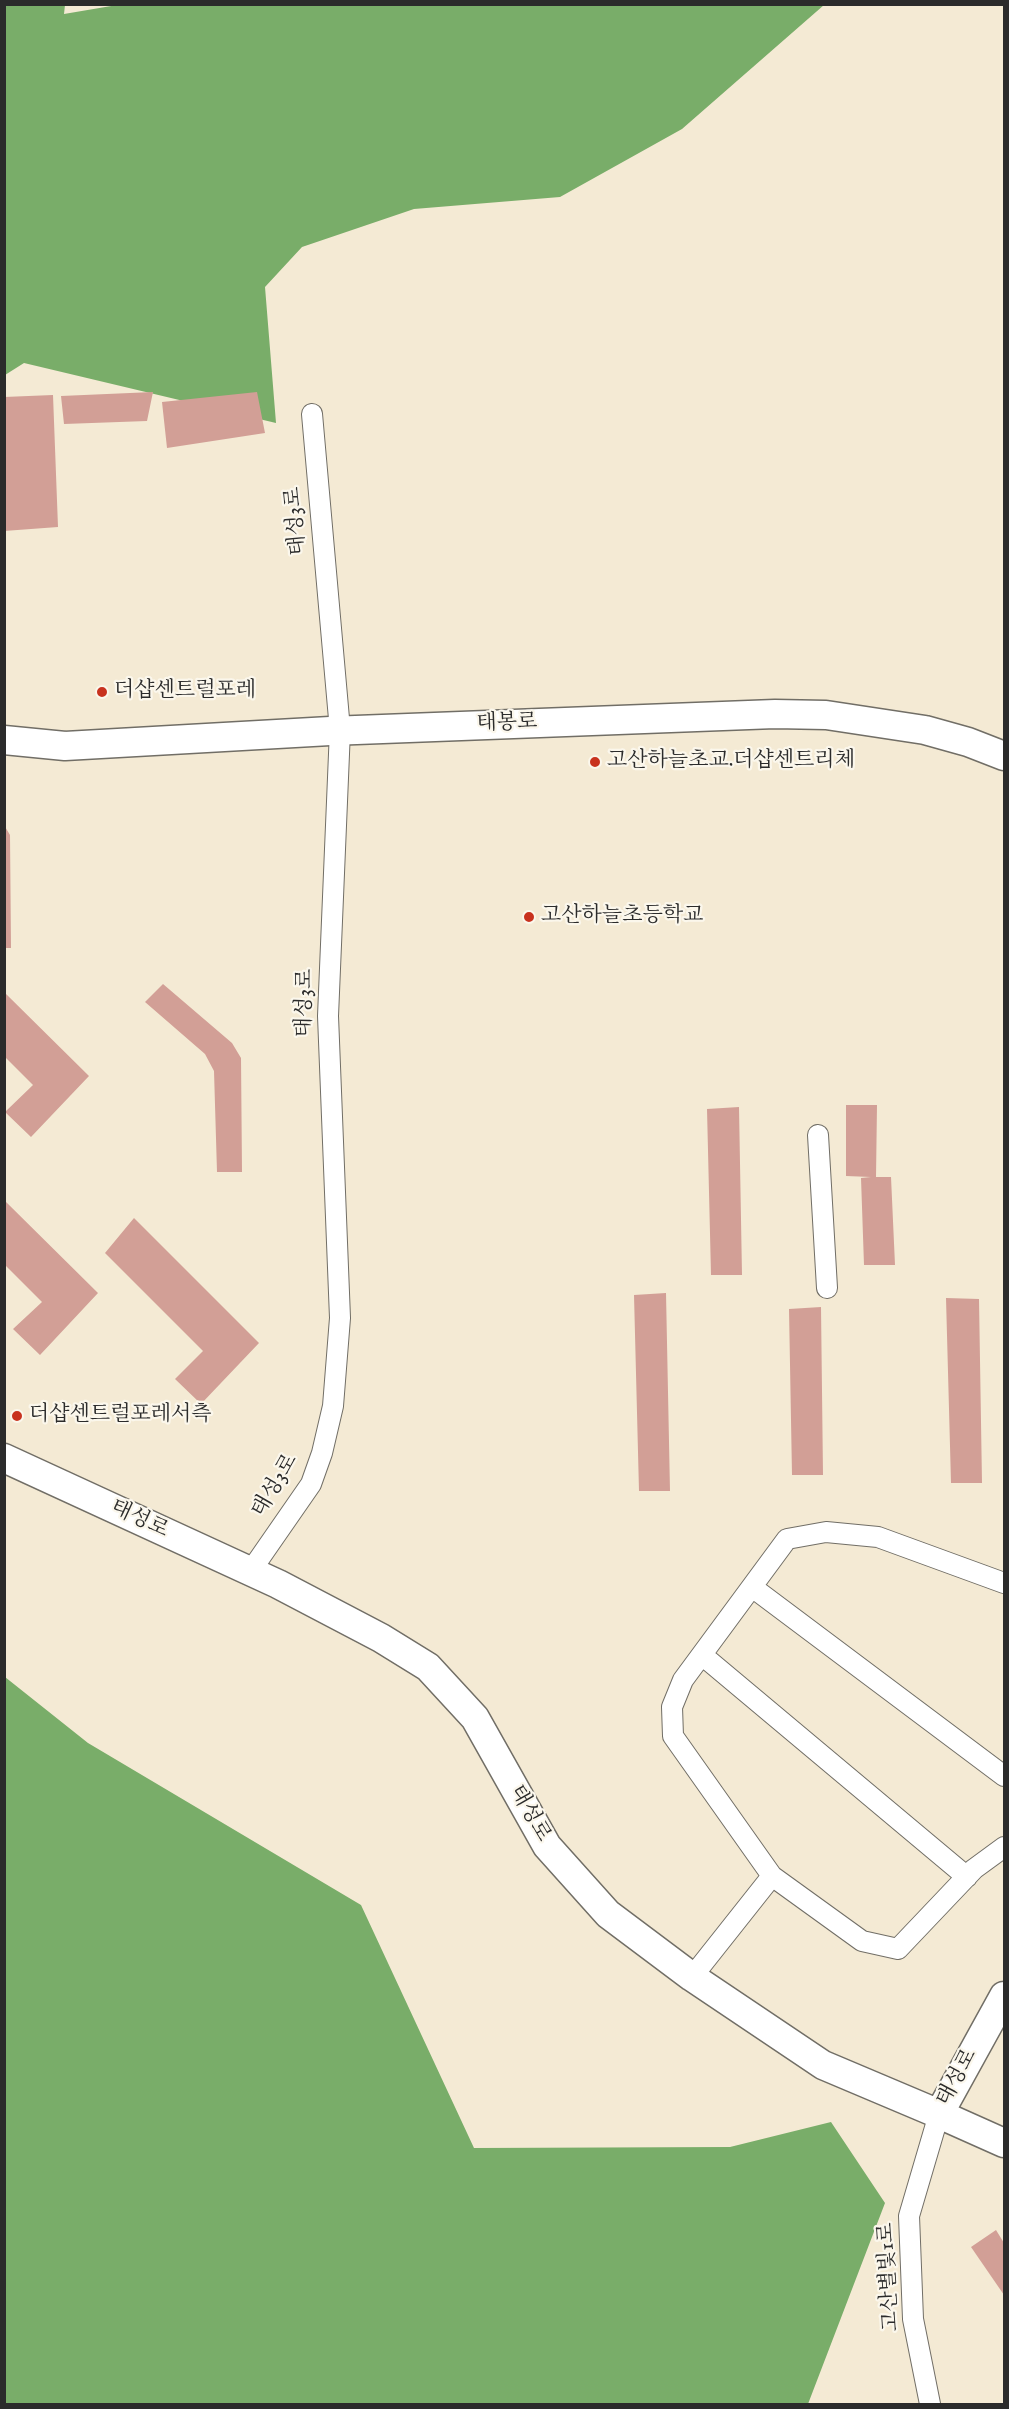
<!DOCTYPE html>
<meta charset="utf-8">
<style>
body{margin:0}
#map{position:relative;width:1009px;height:2409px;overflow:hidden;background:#f4ead4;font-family:"IM FELL English",serif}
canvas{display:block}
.frame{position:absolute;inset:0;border:6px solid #2b2b2b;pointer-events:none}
</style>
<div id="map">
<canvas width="1009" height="2409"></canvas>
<div class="frame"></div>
</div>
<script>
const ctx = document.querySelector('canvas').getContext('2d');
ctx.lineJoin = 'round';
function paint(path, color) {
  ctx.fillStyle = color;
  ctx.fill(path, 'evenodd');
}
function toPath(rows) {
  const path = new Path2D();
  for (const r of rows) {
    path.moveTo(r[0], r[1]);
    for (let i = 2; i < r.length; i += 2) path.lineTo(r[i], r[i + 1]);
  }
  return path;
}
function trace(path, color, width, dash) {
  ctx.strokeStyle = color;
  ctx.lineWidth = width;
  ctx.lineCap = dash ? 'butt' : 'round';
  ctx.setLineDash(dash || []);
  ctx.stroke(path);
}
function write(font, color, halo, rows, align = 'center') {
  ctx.font = font + ' "IM FELL English","Noto Serif KR",serif';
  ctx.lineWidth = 4.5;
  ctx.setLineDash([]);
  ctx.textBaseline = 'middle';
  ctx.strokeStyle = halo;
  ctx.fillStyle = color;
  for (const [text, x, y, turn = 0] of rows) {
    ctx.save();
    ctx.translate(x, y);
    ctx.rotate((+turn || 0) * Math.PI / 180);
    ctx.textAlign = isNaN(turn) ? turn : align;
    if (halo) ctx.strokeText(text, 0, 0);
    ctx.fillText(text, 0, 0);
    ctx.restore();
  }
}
paint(toPath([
 [123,4,824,5,682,129,560,197,414,209,302,247,265,287,276,423,24,363,5,375,4,5,65,5,64,14],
 [5,1677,88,1743,361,1905,474,2148,730,2147,831,2122,885,2203,808,2404,5,2404]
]), '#79ad69');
paint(toPath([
 [153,392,147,421,64,424,61,396],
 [257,392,265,433,167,448,162,402],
 [53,395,58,527,4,531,4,397],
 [4,825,10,835,11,948,4,948],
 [163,984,232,1043,241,1058,242,1172,217,1172,214,1071,205,1054,145,1002],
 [4,992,89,1076,31,1137,5,1112,33,1085,4,1056],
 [846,1105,877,1105,876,1177,891,1177,895,1265,864,1265,861,1178,871,1177,846,1176],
 [739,1107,742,1275,711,1275,707,1109],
 [4,1200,98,1293,40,1355,13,1329,42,1302,4,1264],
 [134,1218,259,1343,201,1404,175,1379,203,1351,105,1253],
 [666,1293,670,1491,639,1491,634,1295],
 [946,1298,979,1299,982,1483,951,1483],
 [821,1307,823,1475,792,1475,789,1309],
 [996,2230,1004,2243,1004,2295,971,2247]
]), '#d29f96');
const street = toPath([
 [818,1135,827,1288],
 [250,1572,311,1484,322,1453,333,1406,340,1318,328,1016,340,730,312,414],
 [1004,1583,878,1537,826,1532,787,1539,683,1680,672,1707,673,1736,772,1876,862,1941,898,1949,974,1869,1004,1847],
 [752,1587,1004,1776],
 [702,1655,967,1877],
 [692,1977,772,1876],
 [930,2404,913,2319,909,2216,939,2114]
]);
const secondary = toPath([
 [4,740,65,746,330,731,775,714,826,715,925,730,968,742,1004,756],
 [4,1458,278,1584,381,1638,428,1667,475,1718,547,1846,608,1914,692,1977,823,2065,939,2114,1004,1996],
 [939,2114,1004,2143]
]);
trace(street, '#716e66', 22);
trace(secondary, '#716e66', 31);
trace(street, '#fff', 20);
trace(secondary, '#fff', 28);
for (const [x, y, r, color] of [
 [102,692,6,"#c8321e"],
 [595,762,6,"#c8321e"],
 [529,917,6,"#c8321e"],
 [17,1416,6,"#c8321e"]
]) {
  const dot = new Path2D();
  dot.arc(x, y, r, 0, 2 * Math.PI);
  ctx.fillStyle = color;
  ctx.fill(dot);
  trace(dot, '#fbf7ec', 2);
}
write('21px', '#2b2b2b', '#fbf7ec', [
 ["태성3로",297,521,-95],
 ["태봉로",507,724,-2],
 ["태성3로",306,1003,-89],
 ["태성3로",276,1486,-60],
 ["태성로",139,1520,25],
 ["태성로",529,1814,60],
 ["태성로",958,2078,-62],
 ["고산별빛1로",890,2277,-93]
]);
write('21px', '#2b2b2b', '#fbf7ec', [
 ["더샵센트럴포레",114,692],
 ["고산하늘초교.더샵센트리체",607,762],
 ["고산하늘초등학교",541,917],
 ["더샵센트럴포레서측",29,1416]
], 'left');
</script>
